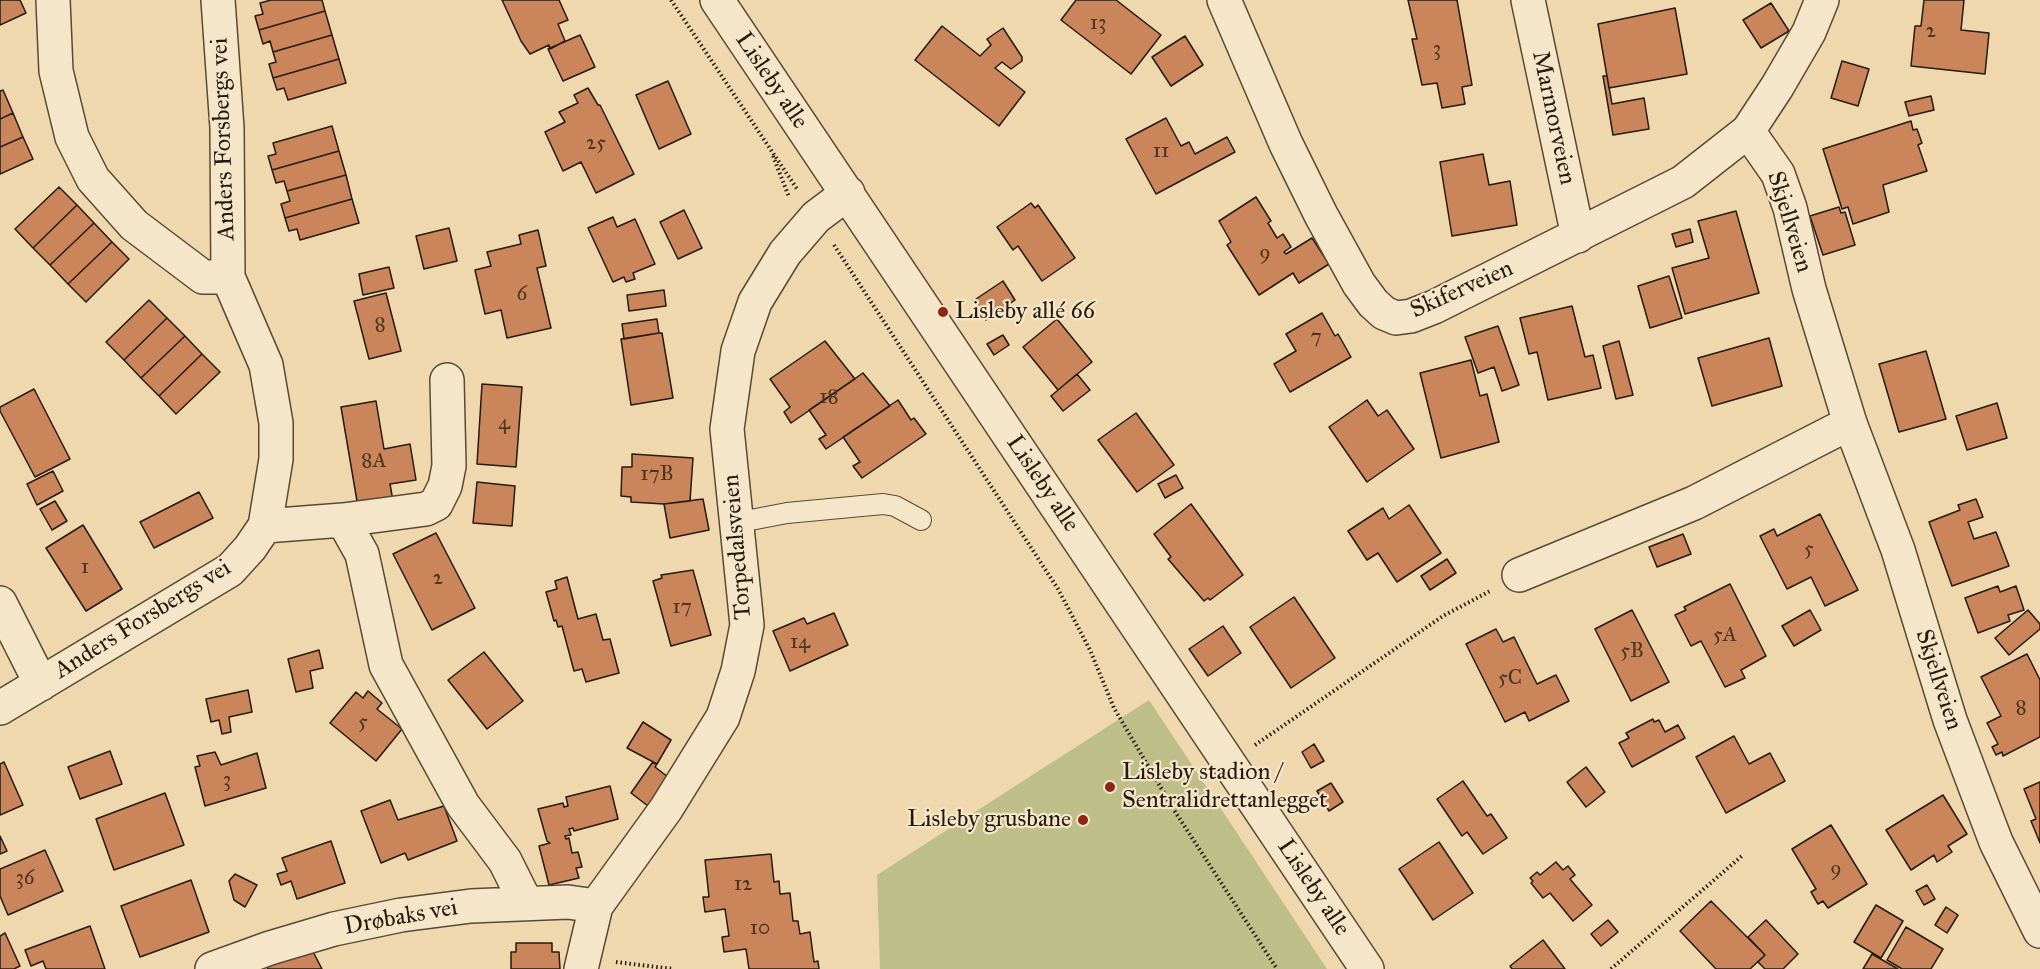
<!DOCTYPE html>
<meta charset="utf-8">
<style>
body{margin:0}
canvas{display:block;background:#f0d8ae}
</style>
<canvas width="2040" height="969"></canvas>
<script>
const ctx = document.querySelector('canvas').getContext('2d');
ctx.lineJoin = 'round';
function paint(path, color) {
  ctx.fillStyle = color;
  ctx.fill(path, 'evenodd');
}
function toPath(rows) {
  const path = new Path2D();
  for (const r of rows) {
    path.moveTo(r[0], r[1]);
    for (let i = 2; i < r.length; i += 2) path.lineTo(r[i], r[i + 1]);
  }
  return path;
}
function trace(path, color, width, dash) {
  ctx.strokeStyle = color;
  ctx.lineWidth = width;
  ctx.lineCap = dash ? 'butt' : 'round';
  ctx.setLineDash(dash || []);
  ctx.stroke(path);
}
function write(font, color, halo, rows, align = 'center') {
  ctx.font = font + ' "IM FELL Great Primer",serif';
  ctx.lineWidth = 4.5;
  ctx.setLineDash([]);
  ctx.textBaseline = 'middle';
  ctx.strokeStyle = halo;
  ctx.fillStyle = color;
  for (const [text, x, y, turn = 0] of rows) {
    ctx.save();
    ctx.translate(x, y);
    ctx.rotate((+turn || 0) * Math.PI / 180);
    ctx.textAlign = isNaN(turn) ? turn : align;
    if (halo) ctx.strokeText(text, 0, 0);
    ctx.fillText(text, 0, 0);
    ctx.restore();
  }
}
paint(toPath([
 [1149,700,1327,969,880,969,877,875]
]), '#bdbe88');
const building = toPath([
 [0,0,20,0,26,13,0,25,0,0],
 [271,0,322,0,325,11,259,30,255,16,263,14,260,3,271,0],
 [502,0,559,0,568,20,558,24,565,41,550,49,549,45,530,54,521,41,502,0],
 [1076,0,1116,0,1161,35,1131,74,1061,20,1076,0],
 [1408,0,1457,0,1472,85,1462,87,1465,104,1442,108,1437,83,1422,85,1412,39,1417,39,1408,0],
 [1924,0,1964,0,1961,30,1989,33,1985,74,1911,66,1915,26,1921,26,1924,0],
 [1771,3,1789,31,1761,48,1743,20,1771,3],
 [1675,8,1687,74,1609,88,1598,24,1675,8],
 [325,11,332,35,273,52,270,41,263,44,259,30,325,11],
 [942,26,980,56,991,45,987,39,1003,28,1022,57,1022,61,1011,69,1002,62,995,68,1025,92,999,126,915,60,942,26],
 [332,35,339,59,273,78,269,64,276,62,273,52,332,35],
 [580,35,595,67,563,81,548,49,580,35],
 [1185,36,1203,65,1171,86,1152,57,1185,36],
 [339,59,346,83,288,100,284,88,277,90,273,78,339,59],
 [1842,61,1869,69,1858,106,1831,98,1842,61],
 [1603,76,1607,76,1612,104,1644,98,1649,129,1613,135,1603,76],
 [668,81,691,134,659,149,636,95,668,81],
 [588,88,598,105,600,105,634,174,596,193,581,162,563,171,545,132,565,122,559,112,578,103,574,95,588,88],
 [3,90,13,113,0,119,0,91,3,90],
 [1931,96,1934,110,1909,116,1905,102,1931,96],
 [13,113,23,137,0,147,0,119,13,113],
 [1166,118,1181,146,1189,142,1195,154,1227,137,1235,152,1156,194,1126,139,1166,118],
 [1911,121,1913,130,1917,129,1922,143,1918,145,1927,171,1883,185,1889,212,1853,224,1848,207,1842,209,1823,149,1911,121],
 [332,126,339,151,272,170,268,156,276,154,273,143,332,126],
 [23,137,33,159,0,174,0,147,23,137],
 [339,151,346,175,287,191,284,181,276,183,272,170,339,151],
 [1483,154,1489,185,1510,181,1517,225,1452,236,1440,162,1483,154],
 [346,175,352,199,285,218,281,204,290,201,287,191,346,175],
 [59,187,77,205,33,248,15,229,59,187],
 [1256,197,1271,221,1268,223,1277,238,1283,234,1291,247,1284,252,1286,254,1312,238,1329,264,1299,283,1293,273,1259,295,1227,245,1231,242,1219,221,1256,197],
 [352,199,359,223,300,240,297,229,289,231,285,218,352,199],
 [1031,203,1035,208,1038,205,1075,258,1042,281,1018,246,1013,250,997,227,1031,203],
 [77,205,94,223,50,265,33,248,77,205],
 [1839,207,1841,213,1845,212,1855,245,1823,255,1810,216,1839,207],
 [684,210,702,248,678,259,660,222,684,210],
 [1736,211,1759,293,1685,314,1672,268,1709,258,1698,221,1736,211],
 [613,217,617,227,635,219,655,264,633,273,635,279,626,282,624,277,613,282,588,228,613,217],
 [94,223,112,242,68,284,50,265,94,223],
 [449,228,457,261,424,269,416,236,449,228],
 [1690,229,1693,242,1676,247,1672,234,1690,229],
 [538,230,546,266,537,268,551,328,507,338,501,310,485,314,475,270,491,266,487,252,521,244,519,235,538,230],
 [112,242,129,259,86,302,68,284,112,242],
 [389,267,394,288,363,295,359,274,389,267],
 [1669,276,1682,318,1650,328,1638,286,1669,276],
 [1003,281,1015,300,986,320,973,301,1003,281],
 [664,290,666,306,629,311,627,295,664,290],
 [386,293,401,351,369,359,354,301,386,293],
 [149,300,167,318,124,360,106,342,149,300],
 [1572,306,1585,357,1593,355,1601,388,1548,400,1537,352,1529,354,1520,318,1572,306],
 [1322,313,1335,336,1338,334,1351,357,1290,392,1274,364,1296,351,1286,334,1322,313],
 [167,318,185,336,141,378,124,360,167,318],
 [657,319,659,333,624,339,622,324,657,319],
 [1057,319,1092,362,1058,390,1023,347,1057,319],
 [1498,326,1519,385,1502,391,1494,367,1478,373,1465,337,1498,326],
 [659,333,662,333,673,398,631,405,621,339,659,333],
 [1003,335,1009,345,994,355,987,344,1003,335],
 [185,336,202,354,159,396,141,378,185,336],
 [1769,338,1782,386,1712,406,1698,358,1769,338],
 [825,341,855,379,791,423,784,412,790,407,770,379,825,341],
 [1619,341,1633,395,1616,399,1603,346,1619,341],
 [1926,351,1946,419,1899,432,1879,364,1926,351],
 [202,354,220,372,176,414,159,396,202,354],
 [1471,360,1480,396,1487,394,1499,442,1441,458,1420,373,1471,360],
 [863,373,890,406,826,449,819,439,826,435,809,410,863,373],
 [1077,374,1090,390,1063,411,1051,396,1077,374],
 [482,384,522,387,516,467,477,464,482,384],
 [34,389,70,459,35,477,0,411,0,407,34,389],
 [898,400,911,420,914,418,926,434,862,478,853,466,860,462,843,437,898,400],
 [1367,400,1378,416,1387,410,1414,449,1367,482,1329,427,1367,400],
 [376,401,384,449,410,444,416,480,390,484,393,501,358,507,341,407,376,401],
 [1997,403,2007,438,1967,450,1956,416,1997,403],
 [1136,413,1174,465,1137,492,1098,440,1136,413],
 [632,454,693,458,690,501,664,504,631,502,631,497,621,496,622,467,632,467,632,454],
 [53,471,63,491,37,505,27,484,53,471],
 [1176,475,1183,488,1165,498,1158,484,1176,475],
 [477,482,515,486,512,526,473,523,477,482],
 [199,492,213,518,154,548,140,522,199,492],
 [703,499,709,530,670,538,664,504,703,499],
 [1976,499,1983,517,1968,522,1974,539,1996,532,2009,566,1952,586,1929,522,1960,510,1958,505,1976,499],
 [55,501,67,521,52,530,40,509,55,501],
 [1191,504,1243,575,1210,600,1208,598,1204,601,1168,559,1171,557,1154,534,1191,504],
 [1409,505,1441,553,1397,582,1378,553,1367,560,1348,531,1383,508,1389,519,1409,505],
 [1820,514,1858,590,1825,606,1811,577,1787,589,1760,536,1774,529,1777,536,1820,514],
 [83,525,122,589,86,611,46,548,83,525],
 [436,533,475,608,432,630,393,554,436,533],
 [1683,534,1691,554,1657,567,1649,547,1683,534],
 [1447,559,1456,573,1430,590,1421,576,1447,559],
 [693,570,711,635,671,646,653,581,662,578,661,575,693,570],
 [567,577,578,619,596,614,603,640,610,639,619,673,586,682,582,669,574,671,562,626,558,627,556,620,554,621,546,592,557,589,555,581,567,577],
 [1730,584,1766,656,1741,670,1745,678,1725,687,1701,641,1691,646,1675,615,1686,610,1684,607,1730,584],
 [1998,586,2000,592,2016,586,2024,610,2008,615,2010,621,1978,633,1965,598,1998,586],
 [1294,597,1335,658,1291,688,1250,627,1294,597],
 [1632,610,1669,682,1631,701,1595,629,1632,610],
 [1810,610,1821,630,1794,646,1782,626,1810,610],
 [2028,610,2040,624,2040,629,2009,655,1995,638,2028,610],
 [834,613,848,645,790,671,773,631,804,618,807,624,834,613],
 [1223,626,1241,653,1208,676,1189,649,1223,626],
 [1496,629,1503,642,1514,637,1537,684,1556,675,1569,701,1529,721,1525,712,1505,722,1466,644,1496,629],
 [319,650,323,668,310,671,313,688,296,692,288,659,319,650],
 [484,652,523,701,487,729,448,680,484,652],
 [2027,654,2040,680,2040,737,2003,756,2002,752,1996,755,1992,747,1998,744,1987,723,2001,716,1981,677,2027,654],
 [248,690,252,712,229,717,231,732,222,734,219,720,211,722,206,699,248,690],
 [368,691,382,703,377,709,402,729,376,761,330,723,356,692,363,698,368,691],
 [1653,719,1654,722,1659,720,1665,732,1678,725,1685,738,1632,767,1619,743,1629,738,1626,733,1653,719],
 [643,722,671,740,657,764,627,748,643,722],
 [1734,736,1749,764,1770,753,1785,781,1726,813,1696,757,1734,736],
 [1314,744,1324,761,1311,768,1302,752,1314,744],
 [110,751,122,784,80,799,68,767,110,751],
 [215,752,221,765,257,753,266,788,205,806,195,767,200,766,197,756,215,752],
 [4,762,23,805,0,815,0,764,4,762],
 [652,763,657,764,655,767,668,777,648,806,631,793,652,763],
 [1586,767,1605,792,1586,807,1567,782,1586,767],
 [1463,781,1487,816,1491,814,1507,838,1483,854,1467,832,1462,836,1437,799,1463,781],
 [2040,782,2040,843,2031,821,2036,819,2024,789,2040,782],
 [1331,783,1343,802,1329,811,1317,791,1331,783],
 [610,786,618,819,574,831,573,828,569,829,571,835,565,836,566,839,569,838,572,853,578,852,582,867,576,868,579,878,549,885,539,846,550,843,547,841,538,809,563,803,564,807,568,806,566,797,610,786],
 [165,793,184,845,114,870,96,819,165,793],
 [1943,795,1967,834,1948,846,1952,852,1937,862,1934,855,1911,870,1886,830,1943,795],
 [390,800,398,820,444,806,457,841,408,860,405,853,381,863,361,811,390,800],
 [1831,825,1867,884,1828,908,1823,901,1818,904,1811,892,1816,889,1792,849,1831,825],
 [0,836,7,851,0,854,0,836],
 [331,841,345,883,297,899,291,881,281,885,277,874,287,871,282,858,331,841],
 [1439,842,1473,893,1433,920,1399,869,1439,842],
 [45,850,63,891,8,915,0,896,0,869,45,850],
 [771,854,774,882,779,881,780,894,790,893,793,921,798,921,800,934,810,932,814,962,818,961,819,969,749,969,746,949,724,952,722,937,729,936,725,909,705,912,703,897,709,897,705,860,771,854],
 [1556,862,1563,870,1568,866,1575,875,1570,879,1592,905,1573,921,1550,893,1543,898,1531,883,1533,881,1530,878,1537,872,1540,875,1556,862],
 [235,874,257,885,245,907,234,900,229,881,235,874],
 [191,880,209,932,140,957,121,906,191,880],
 [1927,885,1935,899,1924,905,1916,891,1927,885],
 [1711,901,1765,955,1750,969,1716,969,1680,931,1711,901],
 [1876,905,1903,921,1881,958,1854,942,1876,905],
 [1946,907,1958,915,1947,933,1935,925,1946,907],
 [1608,920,1618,932,1601,946,1591,934,1608,920],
 [1766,920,1798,954,1783,969,1765,969,1758,962,1765,955,1748,937,1766,920],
 [90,926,105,969,46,969,43,961,31,966,25,950,90,926],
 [1906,927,1943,949,1931,969,1902,969,1887,960,1906,927],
 [5,933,20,966,14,969,0,969,0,936,5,933],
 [1543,940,1565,969,1512,969,1510,966,1543,940],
 [516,943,552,943,552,952,559,952,560,969,511,969,511,952,516,952,516,943],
 [309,944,322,969,268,969,267,967,309,944],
 [1872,954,1898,969,1863,969,1872,954]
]);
paint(building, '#ca855b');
trace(building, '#241a0d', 1.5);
const service = toPath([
 [735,523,787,513,883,504,895,506,921,520]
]);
const minor = toPath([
 [53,0,56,71,72,137,93,179,134,225,203,277,228,277],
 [717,0,1367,969],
 [1224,0,1286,144,1321,215,1359,284,1373,303,1384,313,1396,318,1411,316,1434,307,1683,182,1748,131,1777,87,1809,32,1822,0],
 [1528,0,1578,236],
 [1748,131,1778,174,1790,208,1809,289,1850,423,1898,550,1950,720,1996,842,2040,931],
 [343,520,362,554,386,665,463,805,505,861,526,903],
 [265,526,343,520,426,509,436,504,445,486,449,466,447,380],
 [1519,575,1694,503,1850,423],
 [0,603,41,684],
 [0,708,230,570,250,548,265,526,276,459,276,423,266,365,228,277,227,128,218,0],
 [212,969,270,948,334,929,401,915,471,906,568,902,596,906],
 [581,969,596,906,666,809,723,717,738,671,747,625,727,429,738,351,755,302,785,253,816,217,848,193]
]);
trace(service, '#574a35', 22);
trace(minor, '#574a35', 36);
trace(toPath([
 [671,0,797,189],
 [773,156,789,197],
 [834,245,1058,589,1090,650,1114,708,1174,810,1277,969],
 [1255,745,1443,616,1492,590],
 [616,962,673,969],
 [1611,969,1743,855]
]), '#241a0d', 4, [1.5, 3]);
trace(service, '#f5e6ca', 20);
trace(minor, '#f5e6ca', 33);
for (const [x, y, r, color] of [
 [943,312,6,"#8f2418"],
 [1110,787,6,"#8f2418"],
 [1083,820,6,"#8f2418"]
]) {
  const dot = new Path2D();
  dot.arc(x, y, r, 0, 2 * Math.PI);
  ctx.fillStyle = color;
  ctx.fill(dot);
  trace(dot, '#f5e6ca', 2);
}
write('21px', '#4e3520', null, [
 ["13",1098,24],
 ["2",1931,32],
 ["3",1437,50],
 ["25",596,144],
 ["11",1161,152],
 ["9",1265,254],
 ["6",522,295],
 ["8",380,326],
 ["7",1316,338],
 ["18",829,398],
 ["4",504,424],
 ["8A",374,462],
 ["17B",657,475],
 ["5",1809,550],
 ["1",85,568],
 ["2",438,579],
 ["17",682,608],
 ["5A",1725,636],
 ["14",800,643],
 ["5B",1632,652],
 ["5C",1510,679],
 ["8",2021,709],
 ["5",363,723],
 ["3",227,781],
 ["9",1836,870],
 ["36",25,879],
 ["12",743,885],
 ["10",760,929]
]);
write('24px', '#241a0d', '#f5e6ca', [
 ["Lisleby alle",771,81,56],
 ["Marmorveien",1553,118,78],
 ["Anders Forsbergs vei",224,139,-92],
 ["Skjellveien",1789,222,73],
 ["Skiferveien",1462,290,-24],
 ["Lisleby alle",1042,484,56],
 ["Torpedalsveien",738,547,-95],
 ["Anders Forsbergs vei",143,620,-32],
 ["Skjellveien",1938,680,72],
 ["Lisleby alle",1313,888,56],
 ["Drøbaks vei",401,918,-10]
]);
write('24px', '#241a0d', '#f5e6ca', [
 ["Lisleby allé 66",955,312],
 ["Lisleby stadion /",1122,773],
 ["Sentralidrettanlegget",1122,801],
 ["Lisleby grusbane",1071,820,"right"]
], 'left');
</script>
